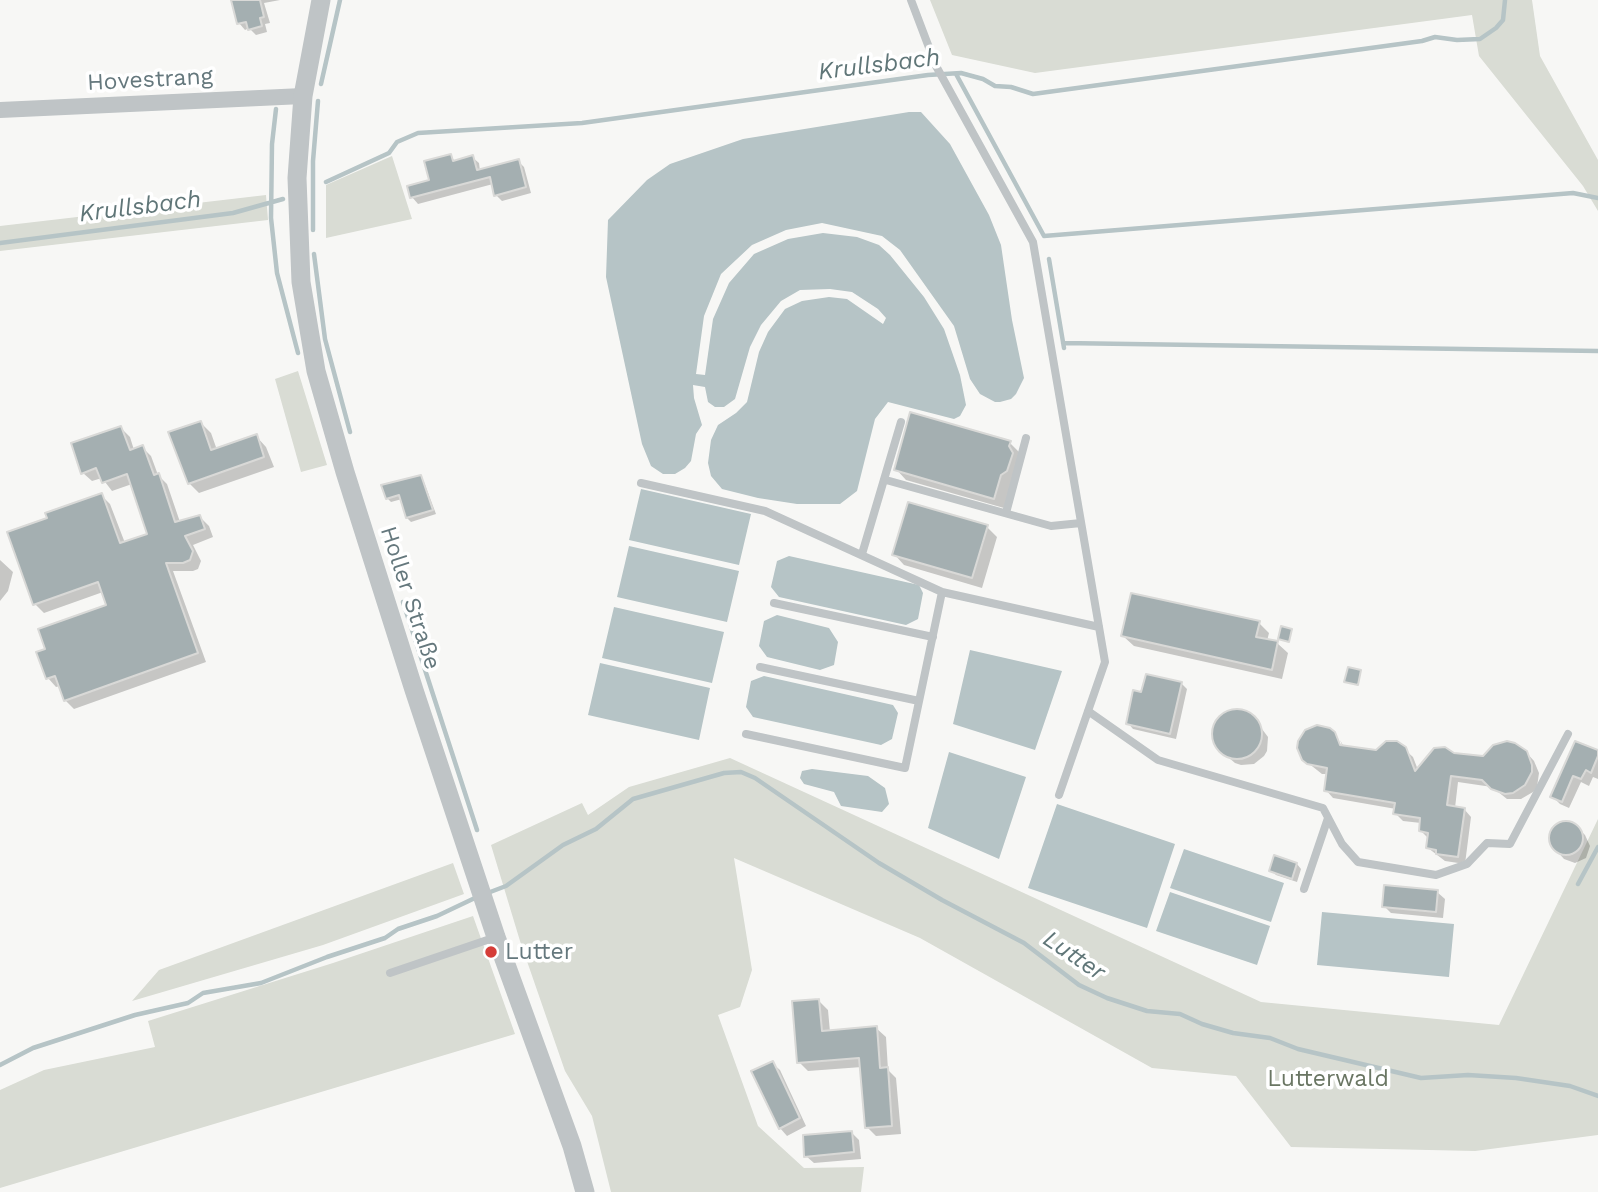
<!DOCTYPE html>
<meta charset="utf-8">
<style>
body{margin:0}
canvas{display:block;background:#f7f7f5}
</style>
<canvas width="1598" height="1192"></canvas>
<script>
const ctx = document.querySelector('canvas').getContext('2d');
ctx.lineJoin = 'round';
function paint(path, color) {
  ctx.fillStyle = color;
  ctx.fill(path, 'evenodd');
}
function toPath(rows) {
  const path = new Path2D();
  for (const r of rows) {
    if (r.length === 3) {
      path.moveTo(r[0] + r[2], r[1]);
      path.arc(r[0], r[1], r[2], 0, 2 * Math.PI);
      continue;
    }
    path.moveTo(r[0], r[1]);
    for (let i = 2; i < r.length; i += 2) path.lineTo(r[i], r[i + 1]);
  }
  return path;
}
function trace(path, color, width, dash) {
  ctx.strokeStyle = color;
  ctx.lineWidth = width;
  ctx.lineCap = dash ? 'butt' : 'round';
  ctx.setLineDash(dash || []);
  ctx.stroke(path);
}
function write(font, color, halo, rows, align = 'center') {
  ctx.font = font + ' "Work Sans",sans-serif';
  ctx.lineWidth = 7;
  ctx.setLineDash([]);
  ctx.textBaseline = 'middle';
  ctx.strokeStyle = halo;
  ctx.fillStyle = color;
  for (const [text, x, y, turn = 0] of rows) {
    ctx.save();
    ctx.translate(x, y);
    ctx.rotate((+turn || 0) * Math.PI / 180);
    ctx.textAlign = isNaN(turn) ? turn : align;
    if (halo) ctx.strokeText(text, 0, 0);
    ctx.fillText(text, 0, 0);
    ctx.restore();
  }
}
paint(toPath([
 [930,0,1532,0,1540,56,1598,160,1598,211,1583,186,1479,56,1472,15,1035,73,952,55],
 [392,156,412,219,326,238,326,185],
 [266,195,268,220,0,251,0,226],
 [298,371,327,465,301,472,275,379],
 [730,758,1261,1002,1499,1025,1598,819,1598,1135,1475,1151,1291,1147,1236,1076,1152,1068,920,938,734,858,752,970,740,1007,718,1015,758,1126,804,1168,864,1167,861,1192,611,1192,592,1116,565,1071,520,941,491,845,582,803,588,815,629,787],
 [453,863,464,894,323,945,132,1001,159,970],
 [473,916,515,1034,0,1188,0,1090,44,1070,155,1047,148,1021,333,963]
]), '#d9dcd4');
paint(toPath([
 [909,112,921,112,950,144,989,215,1001,245,1012,320,1024,378,1016,394,1011,399,1000,402,995,402,980,394,970,379,954,326,900,250,882,236,822,223,786,230,752,245,721,274,704,316,696,374,705,375,713,319,729,283,754,254,788,239,823,233,857,237,879,245,890,255,924,297,944,329,960,375,966,405,960,416,954,419,888,402,875,419,857,491,840,504,797,504,758,498,722,489,711,476,708,463,711,440,718,425,736,413,747,402,759,352,768,332,785,309,802,301,829,297,847,299,883,324,886,318,878,309,852,292,830,289,800,290,781,301,761,325,750,347,735,399,724,407,715,407,708,402,705,387,693,385,694,398,702,425,696,434,691,461,685,468,675,474,663,474,651,466,642,444,606,277,608,220,647,180,670,164,743,139],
 [641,489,751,514,739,565,629,540],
 [629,546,739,571,727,622,617,597],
 [789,556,919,585,923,593,918,619,906,625,779,597,771,587,777,561],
 [614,607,724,632,712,683,602,658],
 [777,615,829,628,838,642,834,665,820,670,767,657,759,646,764,621],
 [970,650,1062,671,1035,750,953,724],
 [600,663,710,688,699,740,588,715],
 [764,676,893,705,898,713,892,739,881,745,753,717,746,707,751,681],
 [949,752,1026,777,999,859,928,828],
 [812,769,868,776,885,788,889,804,882,812,841,806,834,792,804,784,800,778,802,771],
 [1057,804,1175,844,1147,928,1028,888],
 [1184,849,1284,883,1271,922,1170,888],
 [1170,892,1270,926,1257,965,1156,931],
 [1322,912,1454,924,1449,977,1317,965]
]), '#b6c4c6');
paint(toPath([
 [232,0,280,0,264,3,270,23,265,24,267,32,256,35,249,28,245,30,239,23],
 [450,156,456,162,472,157,479,163,480,171,518,161,524,167,531,193,502,201,496,195,493,184,418,204,412,197,431,181],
 [201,423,211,433,217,450,256,436,266,447,274,467,199,493,189,483],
 [121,428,130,437,134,450,142,447,151,456,158,475,167,484,180,522,200,517,209,526,213,537,193,545,201,561,198,569,193,571,173,571,206,662,74,709,65,700,60,686,56,687,48,678,108,606,103,592,44,613,35,604,49,519,101,495,110,504,125,543,149,535,132,484,112,491,102,478,92,481,83,473],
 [1010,443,1020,453,1004,508,906,480,896,469],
 [420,477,424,482,436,514,411,522,407,518,402,499,391,502,387,498],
 [987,527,997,537,982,588,904,565,894,554],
 [0,560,13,572,8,591,0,601],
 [1259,623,1269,633,1267,641,1277,643,1288,653,1282,679,1134,646,1123,636],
 [1181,683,1187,689,1176,739,1133,729,1128,723,1143,695],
 [1235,710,1241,711,1253,717,1268,737,1267,751,1264,756,1254,764,1241,765,1235,763,1221,751,1214,740,1215,727,1218,721,1222,716],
 [1340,740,1344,747,1377,752,1404,749,1413,757,1418,770,1430,753,1439,748,1453,755,1484,758,1526,752,1534,761,1539,773,1537,787,1533,792,1521,799,1507,799,1492,787,1458,782,1455,808,1464,809,1471,817,1465,864,1445,861,1428,848,1429,839,1421,831,1421,823,1403,821,1395,813,1396,809,1333,798,1326,790,1328,774,1322,774,1303,759,1345,752],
 [1576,743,1598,752,1598,779,1593,777,1589,786,1581,782,1569,808,1560,804,1552,796],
 [1565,823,1577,827,1585,835,1590,846,1586,858,1575,863,1564,859,1556,850,1550,839,1554,828],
 [1297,864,1301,869,1297,882,1276,875,1271,870],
 [1437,892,1445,899,1443,918,1391,913,1384,906],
 [818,1000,828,1010,830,1032,876,1028,886,1037,888,1070,896,1078,901,1134,876,1136,867,1127,862,1067,808,1071,799,1062],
 [772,1063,780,1070,806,1126,787,1136,780,1128],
 [852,1133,859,1140,861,1159,814,1163,806,1156]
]), '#0003');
trace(toPath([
 [956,74,1044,236,1573,193,1598,198],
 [321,84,340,0],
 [276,109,272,144,271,218,277,273,298,353],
 [326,182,389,153,397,142,418,133,582,123,928,75,961,73,983,79,995,86,1011,87,1033,94,1422,41,1435,37,1457,40,1480,39,1496,28,1503,20,1505,0],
 [313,230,313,161,318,101],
 [0,243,233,213,283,199],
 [314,254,325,339,350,432],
 [1049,259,1064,348],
 [1063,343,1598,351],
 [403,602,477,830],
 [1578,884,1598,847],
 [485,894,506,886,563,845,596,829,633,799,724,773,741,772,755,778,879,863,942,900,1024,943,1079,985,1107,998,1147,1011,1180,1014,1202,1024,1233,1033,1270,1038,1298,1049,1421,1078,1468,1075,1516,1078,1570,1086,1598,1096],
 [0,1065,33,1048,135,1015,188,1003,203,993,261,983,327,957,385,938,398,929,437,916,477,897]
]), '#b6c4c6', 4.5);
const building = toPath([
 [231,0,260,0,264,17,260,18,262,26,248,30,246,22,237,24,231,0],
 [451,154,453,161,473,155,477,170,519,159,526,187,494,196,490,177,410,198,407,186,429,180,424,161,451,154],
 [910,412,1011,441,1009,446,1013,453,1007,471,1001,475,994,499,894,470,910,412],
 [201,421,211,450,257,434,264,457,188,484,168,432,201,421],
 [121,426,130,450,143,445,154,475,159,473,175,522,200,515,205,529,185,536,193,551,190,560,183,563,166,563,198,653,64,701,55,676,46,679,36,652,45,649,38,629,106,605,98,582,33,605,7,532,47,518,45,513,102,493,120,543,147,534,127,474,102,483,96,468,81,474,71,443,121,426],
 [421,475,433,510,406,518,399,495,386,499,381,485,421,475],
 [908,502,988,525,972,578,892,555,908,502],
 [1131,593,1260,621,1256,637,1278,641,1272,670,1121,636,1131,593],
 [1281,626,1292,629,1289,642,1278,639,1281,626],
 [1348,667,1361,670,1358,685,1344,682,1348,667],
 [1146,674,1182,682,1170,734,1126,724,1133,690,1141,692,1146,674],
 [1237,734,25],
 [1317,725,1330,728,1335,732,1340,745,1376,750,1386,741,1397,741,1406,747,1415,771,1434,748,1445,747,1454,753,1483,756,1493,745,1507,741,1515,743,1527,751,1532,765,1532,772,1525,785,1513,793,1505,794,1491,789,1482,780,1451,776,1447,805,1465,808,1458,857,1436,854,1436,850,1426,848,1428,833,1419,831,1420,818,1393,814,1395,803,1324,791,1327,768,1307,764,1302,760,1297,748,1298,741,1305,730,1317,725],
 [1575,741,1598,750,1598,756,1591,773,1586,770,1581,779,1573,776,1562,802,1550,797,1575,741],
 [1566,838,17],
 [1274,855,1297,863,1292,879,1269,871,1274,855],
 [1384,885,1438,890,1436,912,1382,907,1384,885],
 [819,999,822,1031,877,1026,880,1068,888,1067,892,1126,865,1128,859,1058,797,1063,792,1001,819,999],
 [773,1061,800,1118,779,1129,751,1071,773,1061],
 [852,1131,854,1152,804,1157,803,1135,852,1131]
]);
paint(building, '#a4afb1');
trace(building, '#d9d9d7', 2);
trace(toPath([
 [911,0,936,66,1033,242,1105,662,1059,795],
 [886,480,1051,526,1081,523],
 [641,483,765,511,942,592,1099,627],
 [1006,513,1026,438],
 [862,554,901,422],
 [774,603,933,637],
 [760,667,919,701],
 [1088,711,1158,760,1323,808,1342,844,1358,862,1436,875,1467,864,1487,843,1510,844,1568,734],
 [746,734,905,768,942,592],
 [1304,889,1328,818],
 [390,973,496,937]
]), '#bfc4c6', 8);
trace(toPath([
 [0,110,303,96]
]), '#bfc4c6', 16);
trace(toPath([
 [321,0,303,96,297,178,301,282,316,371,345,472,414,690,496,937,572,1146,585,1192]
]), '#bfc4c6', 19);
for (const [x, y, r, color] of [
 [491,952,7,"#d53d38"]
]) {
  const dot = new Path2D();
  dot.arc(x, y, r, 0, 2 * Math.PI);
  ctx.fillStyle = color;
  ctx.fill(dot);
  trace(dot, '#fff', 2.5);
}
write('23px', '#65787d', '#fff', [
 ["Hovestrang",150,80,-3],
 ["Holler Straße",410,598,72]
]);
write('23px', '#65787d', '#fff', [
 ["Lutter",505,952]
], 'left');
write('23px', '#6a7663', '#fff', [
 ["Lutterwald",1328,1079]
]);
write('italic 24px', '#607678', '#fff', [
 ["Krullsbach",879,65,-7],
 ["Krullsbach",140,207,-7],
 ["Lutter",1074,956,34]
]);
</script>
